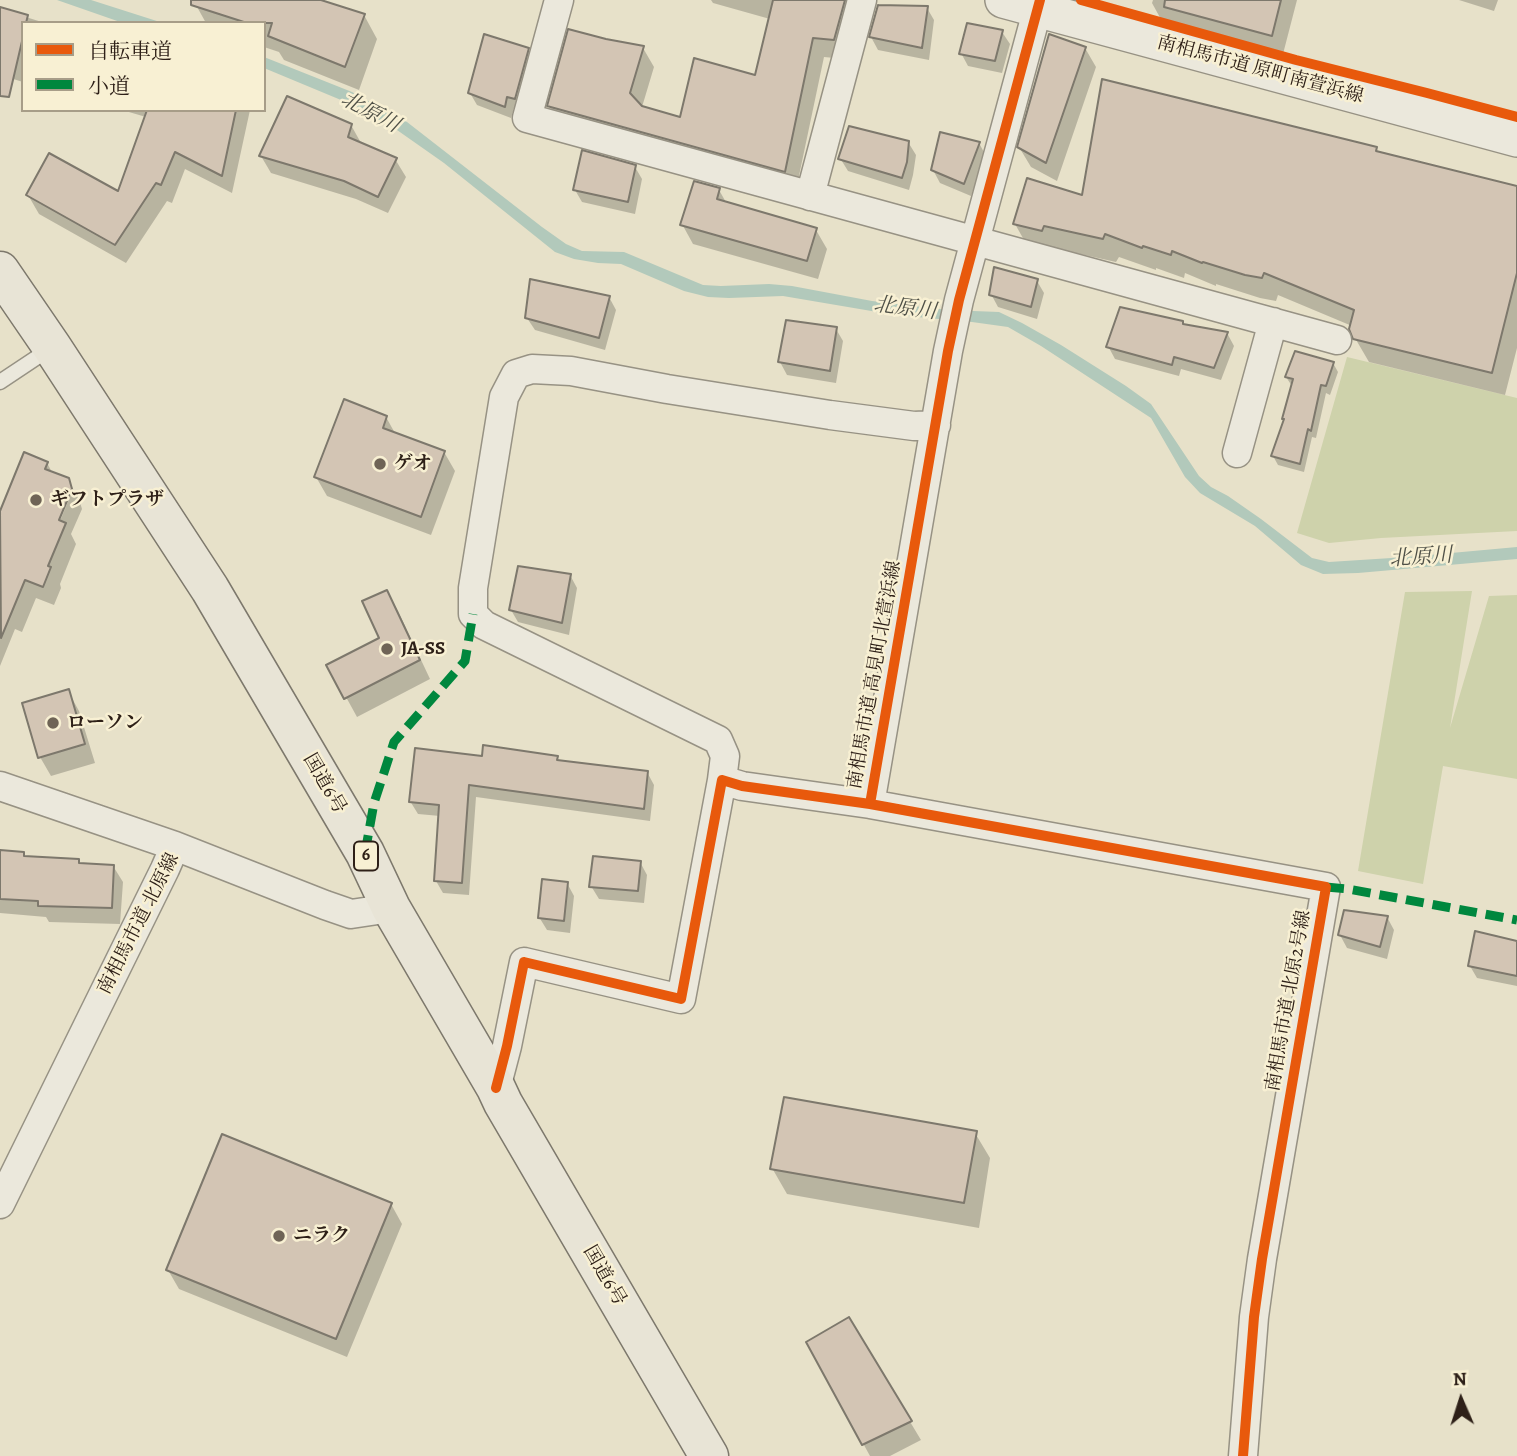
<!DOCTYPE html>
<meta charset="utf-8">
<style>
body{margin:0}
#map{position:relative;width:1517px;height:1456px;overflow:hidden;background:#e7e1c9;font-family:Alegreya,"Noto Serif JP",serif}
canvas{display:block}
.legend{position:absolute;left:21px;top:21px;width:245px;height:91px;box-sizing:border-box;background:#f8f0d3;border:2px solid #a79d88;margin:0;padding:9px 12px;list-style:none;font-size:21px;color:#2e2018}
.legend li{display:flex;align-items:center;gap:14px;height:35px}
.legend b{width:35px;border:2px solid #a79d88}
.north{position:absolute;left:1426px;top:1365px;width:70px;height:70px;-webkit-text-stroke:5px #f8f0d3;paint-order:stroke;rotate:357deg;font-size:19px;font-weight:700;line-height:28px;text-align:center;color:#2e2018}
.north::after{content:'';display:block;margin:auto;width:24px;height:32px;background:#2e2018;clip-path:polygon(50% 0,100% 100%,50% 72%,0 100%)}
</style>
<div id="map">
<canvas width="1517" height="1456"></canvas>
<ul class="legend">
<li><b style="height:9px;background:#e8590c"></b>自転車道</li>
<li><b style="height:9px;background:#00873e"></b>小道</li>
</ul>
<div class="north">N</div>
</div>
<script>
const ctx = document.querySelector('canvas').getContext('2d');
ctx.lineJoin = 'round';
function paint(path, color) {
  ctx.fillStyle = color;
  ctx.fill(path, 'evenodd');
}
function toPath(rows) {
  const path = new Path2D();
  for (const r of rows) {
    path.moveTo(r[0], r[1]);
    for (let i = 2; i < r.length; i += 2) path.lineTo(r[i], r[i + 1]);
  }
  return path;
}
function trace(path, color, width, dash) {
  ctx.strokeStyle = color;
  ctx.lineWidth = width;
  ctx.lineCap = dash ? 'butt' : 'round';
  ctx.setLineDash(dash || []);
  ctx.stroke(path);
}
function write(font, color, halo, rows, align = 'center') {
  ctx.font = font + ' Alegreya,"Noto Serif JP",serif';
  ctx.lineWidth = 5;
  ctx.setLineDash([]);
  ctx.textBaseline = 'middle';
  ctx.strokeStyle = halo;
  ctx.fillStyle = color;
  for (const [text, x, y, turn = 0] of rows) {
    ctx.save();
    ctx.translate(x, y);
    ctx.rotate((+turn || 0) * Math.PI / 180);
    ctx.textAlign = isNaN(turn) ? turn : align;
    if (halo) ctx.strokeText(text, 0, 0);
    ctx.fillText(text, 0, 0);
    ctx.restore();
  }
}
paint(toPath([
 [1347,357,1517,398,1517,531,1381,538,1329,543,1297,533],
 [1472,591,1450,728,1489,596,1517,595,1517,779,1443,766,1423,884,1358,871,1405,592]
]), '#ced2ab');
paint(toPath([
 [57,0,91,0,163,23,123,23],
 [264,57,352,92,407,122,542,227,566,244,582,251,624,252,703,285,721,286,769,284,792,286,872,301,948,310,999,312,1022,323,1061,345,1126,386,1151,404,1199,476,1211,487,1228,496,1261,519,1312,558,1329,562,1407,557,1517,547,1517,559,1358,573,1323,574,1301,565,1255,526,1200,493,1185,477,1151,418,1041,346,1008,327,972,322,895,315,783,296,729,298,708,297,684,291,621,264,598,263,574,259,555,252,444,163,397,130,353,105,264,68]
]), '#b2c9bb');
paint(toPath([
 [197,0,315,0,364,15,377,39,359,90,284,60,279,52,264,47,264,23,206,23,196,5],
 [711,0,856,0,845,59,824,57,796,190,561,126,549,106,643,48,654,67,642,107,681,119,756,77,770,19,713,3],
 [1153,0,1297,0,1283,54,1163,23,1152,3],
 [1459,0,1498,0,1494,11],
 [927,8,934,20,929,60,878,50,871,37],
 [0,9,45,23,23,23,23,82,0,75],
 [1002,32,1010,44,1002,73,968,66,961,53],
 [1085,48,1096,67,1057,181,1031,167,1019,147],
 [528,49,535,62,522,111,514,108,511,118,477,105,470,93],
 [122,110,250,110,232,193,185,169,172,203,167,201,126,263,39,214,28,195,119,194,146,117],
 [351,125,361,143,395,159,406,177,388,213,356,199,271,173,261,156],
 [908,142,916,155,913,175,909,190,848,171,840,158],
 [979,143,986,156,971,196,940,183,933,170],
 [1376,149,1379,154,1517,188,1517,348,1505,395,1369,362,1355,338,1352,326,1278,295,1276,301,1260,298,1216,284,1216,286,1185,273,1184,278,1156,268,1156,270,1119,257,1116,262,1058,249,1056,254,1028,247,1015,224,1084,198],
 [635,167,642,179,635,214,582,202,575,190],
 [719,190,727,204,816,230,827,249,818,279,693,244,682,224],
 [1037,281,1044,293,1037,319,998,307,991,294],
 [609,297,616,310,605,350,535,330,527,318],
 [1184,326,1227,333,1234,346,1221,380,1181,369,1179,376,1115,359,1108,346],
 [836,329,843,341,836,383,787,375,780,362],
 [1333,363,1338,372,1330,395,1326,393,1316,438,1312,437,1304,472,1278,465,1273,456,1286,421,1292,386,1286,377],
 [386,417,396,435,444,452,455,471,431,535,327,496,316,477],
 [25,454,47,463,53,474,68,480,79,499,82,509,71,534,76,544,60,584,61,588,54,605,36,598,22,632,15,629,0,666,0,515],
 [68,492,72,492,57,528,54,527],
 [570,575,577,588,569,635,518,622,511,610],
 [387,592,398,611,430,679,357,717,329,666,381,639],
 [68,691,79,711,95,763,51,776,40,757],
 [557,757,560,762,647,772,654,785,650,821,476,797,469,895,443,893,436,881,440,816,418,814,410,801,483,758],
 [0,852,23,853,26,858,78,860,80,865,113,866,123,882,120,924,49,922,46,917,0,913],
 [640,862,647,875,644,903,599,899,591,886],
 [567,883,574,896,570,933,547,930,539,917],
 [1387,917,1394,930,1387,959,1347,948,1340,935],
 [1517,943,1517,986,1477,978,1470,966],
 [975,1133,990,1158,979,1228,787,1194,772,1168],
 [391,1204,402,1224,347,1357,179,1289,168,1270],
 [849,1320,921,1440,890,1456,870,1456,808,1343]
]), '#0003');
const building = toPath([
 [191,0,321,0,365,14,345,67,268,36,272,23,247,23,191,5,191,0],
 [773,0,845,0,834,40,813,38,785,172,547,106,568,29,606,39,644,46,630,93,642,106,680,117,694,58,755,75,773,0],
 [1165,0,1281,0,1272,36,1164,7,1165,0],
 [878,5,928,6,922,48,869,37,878,5],
 [0,7,28,15,26,23,23,23,23,37,9,97,0,96,0,7],
 [967,23,1003,30,995,61,959,54,967,23],
 [484,34,529,48,515,99,507,97,505,107,468,93,484,34],
 [1049,34,1086,47,1046,163,1017,147,1049,34],
 [1102,79,1377,147,1376,151,1517,186,1517,273,1492,373,1353,339,1349,329,1354,310,1264,273,1262,278,1245,275,1203,262,1202,263,1172,251,1171,255,1143,246,1142,248,1105,234,1103,239,1044,226,1042,231,1013,224,1027,178,1082,195,1102,79],
 [287,96,352,124,348,137,397,158,378,197,344,181,259,156,287,96],
 [147,110,236,110,222,176,175,152,161,185,156,183,115,245,26,195,49,153,118,191,147,110],
 [849,126,909,141,907,162,902,178,838,159,849,126],
 [940,132,980,142,964,184,931,170,940,132],
 [582,150,636,165,628,202,573,190,582,150],
 [694,181,720,188,717,199,817,228,807,261,680,225,694,181],
 [994,267,1038,279,1031,307,989,295,994,267],
 [530,279,610,296,599,338,525,318,530,279],
 [1120,307,1183,321,1183,324,1228,332,1214,368,1174,357,1172,365,1106,347,1120,307],
 [786,320,837,327,830,371,778,362,786,320],
 [1295,351,1334,362,1326,386,1321,385,1311,431,1308,429,1300,464,1271,456,1284,419,1282,419,1293,379,1285,377,1295,351],
 [344,399,387,416,383,428,445,451,421,517,314,477,344,399],
 [24,452,48,462,45,469,69,478,72,489,59,520,66,523,48,566,51,567,43,587,25,580,1,638,0,511,24,452],
 [518,566,571,574,562,623,509,610,518,566],
 [387,590,420,660,344,699,326,665,379,638,362,601,387,590],
 [69,689,85,744,38,758,22,703,69,689],
 [483,745,558,756,557,760,648,771,644,809,469,785,462,883,434,881,439,805,409,802,415,748,482,756,483,745],
 [0,850,24,852,24,856,79,859,79,863,114,865,112,908,38,906,38,901,0,899,0,850],
 [593,856,641,861,638,891,589,887,593,856],
 [542,879,568,882,564,921,538,918,542,879],
 [1344,910,1388,916,1380,947,1338,935,1344,910],
 [1475,931,1517,941,1517,976,1468,966,1475,931],
 [784,1097,977,1131,964,1203,770,1169,784,1097],
 [222,1134,392,1203,336,1339,166,1270,222,1134],
 [849,1317,912,1421,862,1445,806,1342,849,1317]
]);
paint(building, '#d3c5b4');
trace(building, '#7d786c', 2);
const service = toPath([
 [0,382,51,348]
]);
const minor = toPath([
 [559,0,527,118,1337,340],
 [810,196,862,0],
 [1237,453,1273,322],
 [722,780,725,756,718,740,484,625,473,614,473,588,504,397,516,374,532,369,571,371,667,389,830,415,914,426,936,425],
 [0,786,175,846],
 [870,804,1326,887,1262,1259,1254,1317,1243,1456],
 [496,1088,507,1046,524,962,681,999,722,780,742,786,870,804,948,351,959,300,1040,0],
 [0,1204,165,869,175,846,325,905,351,914,391,908]
]);
const tertiary = toPath([
 [1003,0,1517,139]
]);
const trunk = toPath([
 [0,271,52,347,210,589,365,853,391,908,496,1088,503,1103,709,1456]
]);
trace(service, '#979284', 17);
trace(minor, '#979284', 31);
trace(tertiary, '#979284', 38);
trace(trunk, '#7d786c', 41);
trace(service, '#ebe8dc', 14);
trace(minor, '#ebe8dc', 28);
trace(tertiary, '#ebe8dc', 35);
trace(trunk, '#e8e4d6', 38);
trace(toPath([
 [365,853,374,803,394,742,465,661,473,614],
 [1326,887,1348,889,1517,920]
]), '#00873e', 9, [18, 9]);
trace(toPath([
 [1081,0,1296,60,1427,93,1517,117],
 [870,804,1326,887,1262,1259,1254,1317,1243,1456],
 [496,1088,507,1046,524,962,681,999,722,780,742,786,870,804,948,351,959,300,1040,0]
]), '#e8590c', 10);
for (const [x, y, r, color] of [
 [380,464,7,"#6f6456"],
 [36,500,7,"#6f6456"],
 [387,649,7,"#6f6456"],
 [53,723,7,"#6f6456"],
 [279,1236,7,"#6f6456"]
]) {
  const dot = new Path2D();
  dot.arc(x, y, r, 0, 2 * Math.PI);
  ctx.fillStyle = color;
  ctx.fill(dot);
  trace(dot, '#f8f0d3', 2.5);
}
for (const [x, y, w] of [
 [366,856,24]
]) {
  const box = new Path2D();
  box.roundRect(x - w / 2, y - 14.5, w, 29, 5);
  ctx.fillStyle = '#f8f0d3';
  ctx.fill(box);
  trace(box, '#2e2018', 2);
}
write('bold 18px', '#2e2018', null, [
 ["6",366,856]
]);
write('19px', '#2e2018', '#f8f0d3', [
 ["南相馬市道 原町南萱浜線",1260,70,15],
 ["南相馬市道 高見町北萱浜線",875,675,-80],
 ["国道6号",324,784,60],
 ["南相馬市道 北原線",139,924,-63],
 ["南相馬市道 北原2号線",1289,1001,-80],
 ["国道6号",604,1276,60]
]);
write('bold 19px', '#2e2018', '#f8f0d3', [
 ["ゲオ",394,464],
 ["ギフトプラザ",50,500],
 ["JA-SS",401,649],
 ["ローソン",67,723],
 ["ニラク",293,1236]
], 'left');
write('italic 21px', '#4f5047', '#f8f0d3', [
 ["北原川",370,113,28],
 ["北原川",905,309,7],
 ["北原川",1421,558,-4]
]);
</script>
